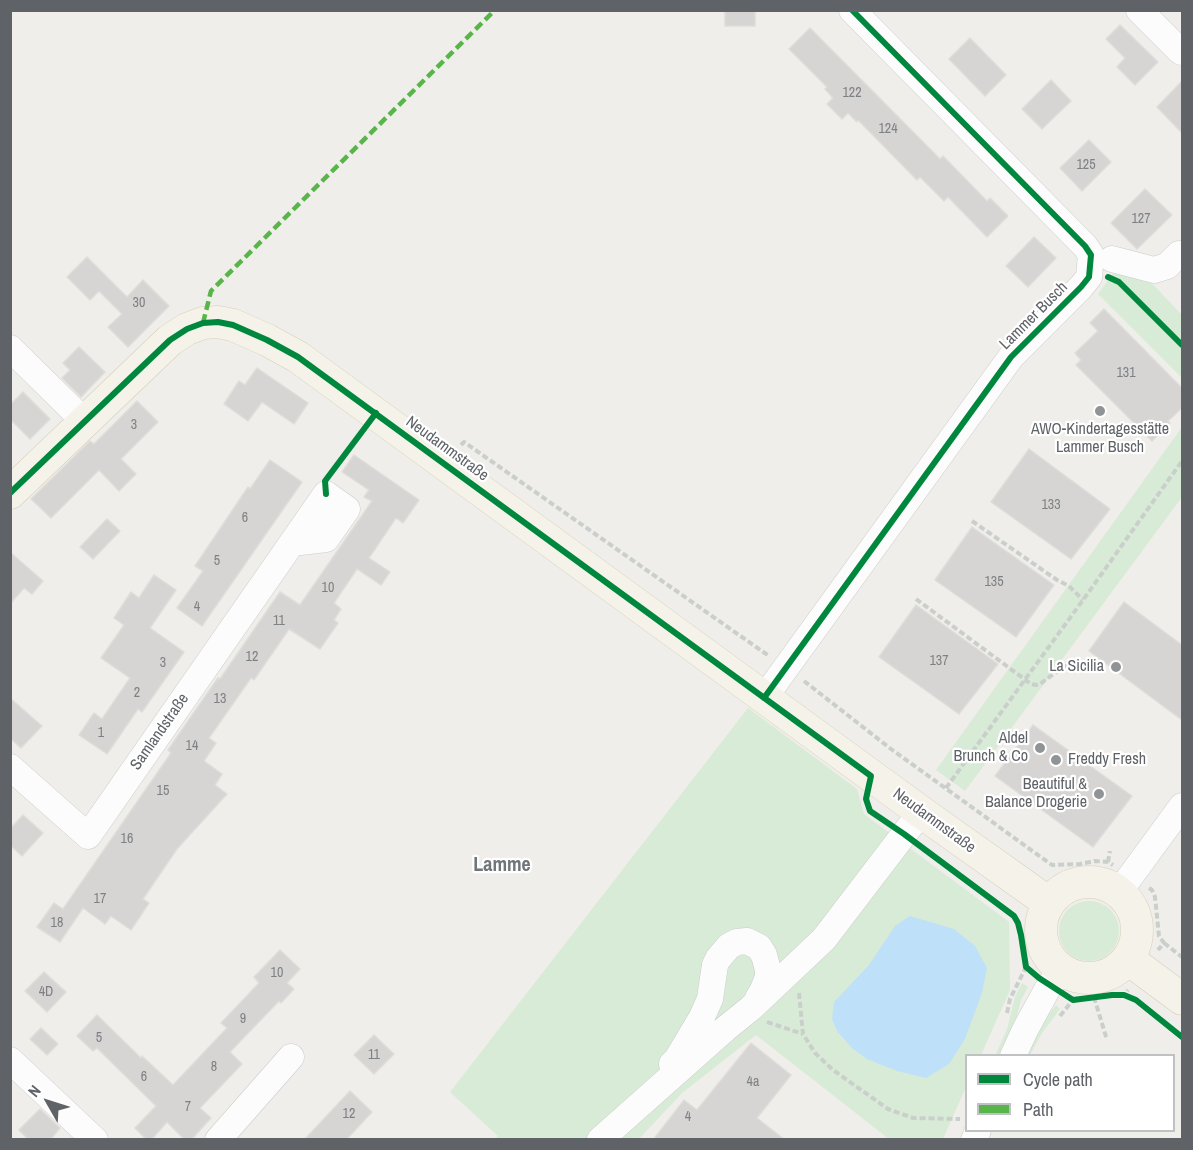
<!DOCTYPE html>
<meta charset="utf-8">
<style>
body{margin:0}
#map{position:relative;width:1193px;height:1150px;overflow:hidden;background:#efeeea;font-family:"Archivo Narrow",sans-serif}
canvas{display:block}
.frame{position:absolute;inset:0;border:12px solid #5f6368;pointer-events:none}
.legend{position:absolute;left:965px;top:1054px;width:210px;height:78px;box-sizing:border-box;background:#fff;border:2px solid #bfc1c3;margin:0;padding:8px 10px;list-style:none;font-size:18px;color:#5f6368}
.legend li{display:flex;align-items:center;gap:12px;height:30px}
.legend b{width:30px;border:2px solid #bfc1c3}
.north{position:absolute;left:18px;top:1072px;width:60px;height:60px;-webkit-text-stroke:4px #fff;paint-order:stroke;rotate:309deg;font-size:16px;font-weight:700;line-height:24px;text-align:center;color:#5f6368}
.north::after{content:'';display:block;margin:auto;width:21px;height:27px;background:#5f6368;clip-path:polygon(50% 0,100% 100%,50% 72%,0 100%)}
</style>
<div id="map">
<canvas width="1193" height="1150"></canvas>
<div class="frame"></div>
<ul class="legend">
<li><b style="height:8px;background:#00873e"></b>Cycle path</li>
<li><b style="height:8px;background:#58b549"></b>Path</li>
</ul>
<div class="north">N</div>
</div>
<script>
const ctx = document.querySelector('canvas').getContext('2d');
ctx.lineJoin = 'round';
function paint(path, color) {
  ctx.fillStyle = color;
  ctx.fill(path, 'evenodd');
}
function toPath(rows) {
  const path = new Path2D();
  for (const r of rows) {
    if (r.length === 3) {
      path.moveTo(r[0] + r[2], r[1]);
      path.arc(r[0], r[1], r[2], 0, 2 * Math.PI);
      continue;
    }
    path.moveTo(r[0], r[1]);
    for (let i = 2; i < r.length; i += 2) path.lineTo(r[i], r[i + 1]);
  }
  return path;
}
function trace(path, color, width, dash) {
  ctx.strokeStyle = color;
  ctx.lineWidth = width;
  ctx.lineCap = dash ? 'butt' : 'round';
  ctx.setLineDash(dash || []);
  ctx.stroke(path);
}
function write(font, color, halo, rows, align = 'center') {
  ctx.font = font + ' "Archivo Narrow",sans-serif';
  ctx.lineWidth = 4.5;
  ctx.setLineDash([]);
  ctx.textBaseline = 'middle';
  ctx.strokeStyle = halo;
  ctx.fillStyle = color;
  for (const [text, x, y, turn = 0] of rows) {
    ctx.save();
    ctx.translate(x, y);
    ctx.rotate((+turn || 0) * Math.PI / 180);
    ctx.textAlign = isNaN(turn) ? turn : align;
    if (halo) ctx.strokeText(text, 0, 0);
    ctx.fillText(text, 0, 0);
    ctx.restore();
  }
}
paint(toPath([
 [1117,268,1144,275,1182,315,1182,378,1098,294],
 [1182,427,1182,497,965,791,936,770],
 [748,708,857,789,864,814,1009,922,1010,990,981,1055,966,1056,966,1087,943,1139,889,1139,756,1035,682,1093,639,1139,495,1139,498,1136,450,1092],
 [1089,931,30],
 [1022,983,1028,987,1021,1000,1013,1031,1002,1055,995,1056,1007,1029,1015,997],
 [1056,1005,1060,1009,1042,1033,1030,1055,1023,1056,1045,1019]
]), '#d8ebd6');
paint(toPath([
 [910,916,954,929,975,946,987,968,982,993,965,1039,949,1064,926,1078,897,1071,867,1059,852,1048,837,1031,832,1019,834,1002,869,965,895,926]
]), '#bfe0f9');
const building = toPath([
 [725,10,755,10,755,26,725,26,725,10],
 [1120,25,1158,62,1135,85,1117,67,1125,58,1106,39,1120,25],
 [810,28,940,159,943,156,987,201,990,198,1008,216,987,237,948,197,944,201,920,177,917,180,858,120,857,122,848,113,842,119,827,104,833,98,825,89,827,87,789,49,810,28],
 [970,38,1006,75,985,96,949,59,970,38],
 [1051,80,1071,101,1042,129,1022,109,1051,80],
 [1182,81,1182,133,1157,107,1182,81],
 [1089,140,1111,162,1082,191,1060,168,1089,140],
 [1145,189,1172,215,1137,249,1111,223,1145,189],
 [1034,237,1056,258,1028,287,1006,266,1034,237],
 [87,257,127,297,143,280,169,306,128,347,108,327,122,314,99,291,90,300,67,277,87,257],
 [1104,309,1182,388,1182,408,1168,421,1170,423,1152,441,1076,365,1081,360,1075,353,1098,331,1090,323,1104,309],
 [79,347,105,372,81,397,62,378,70,370,63,363,79,347],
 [257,368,308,403,294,424,262,402,248,421,224,404,239,381,245,385,257,368],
 [23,392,50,419,30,439,10,419,10,405,23,392],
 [137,401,158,422,121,459,136,474,119,491,99,470,51,518,31,499,90,441,94,444,137,401],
 [1029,449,1110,509,1071,559,991,502,1029,449],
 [354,455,419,500,403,523,396,518,369,558,390,572,381,585,357,569,334,603,341,609,334,620,338,623,320,649,289,629,254,680,251,678,209,738,216,743,204,761,222,774,215,785,227,794,177,849,143,899,149,903,131,930,111,916,105,924,83,908,60,942,37,927,54,903,63,909,171,753,168,750,197,708,218,678,220,679,280,592,300,605,372,501,364,497,369,490,342,472,354,455],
 [270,460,302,482,202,626,177,608,203,571,195,566,248,487,250,489,270,460],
 [107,519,120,531,93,559,80,547,107,519],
 [972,527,1054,585,1016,637,935,580,972,527],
 [10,552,43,581,32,594,24,588,10,604,10,552],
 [154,575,176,590,150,628,184,652,142,712,138,709,107,754,79,735,94,713,102,719,130,678,101,658,124,625,114,618,131,592,139,598,154,575],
 [1124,602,1182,645,1182,720,1089,651,1124,602],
 [916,605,998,664,959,714,879,657,916,605],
 [10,698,42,726,21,748,10,738,10,698],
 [1033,725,1132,796,1093,847,995,776,1033,725],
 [23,815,43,833,22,856,10,845,10,829,23,815],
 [280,950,300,969,287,983,294,989,281,1003,279,1001,230,1052,242,1064,200,1108,211,1118,191,1140,185,1140,167,1122,151,1140,147,1140,135,1128,156,1106,97,1048,93,1051,77,1036,97,1015,141,1058,142,1056,173,1085,227,1028,221,1023,259,983,254,977,280,950],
 [44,972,66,992,47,1012,25,991,44,972],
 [41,1028,58,1044,47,1055,30,1039,41,1028],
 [374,1035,394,1054,374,1074,354,1055,374,1035],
 [751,1043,791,1075,757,1118,785,1140,653,1140,684,1100,697,1110,751,1043],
 [350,1091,372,1112,346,1140,304,1140,350,1091],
 [40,1109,60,1128,50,1140,29,1140,19,1130,40,1109]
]);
paint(building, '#d6d5d3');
trace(building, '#deddd9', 1.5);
const minor = toPath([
 [1139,10,1180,51,1182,52],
 [1112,259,1154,270,1167,266,1179,254],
 [10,348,84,421],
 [764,698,1011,357,1081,287,1089,277,1091,255,1085,246,852,10],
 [10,767,88,836,326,494,347,509,326,539,292,543],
 [1119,892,1182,806],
 [1013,1056,1025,1030,1049,986,1062,970],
 [10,1060,95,1140],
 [672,1064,677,1059,701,1019,710,999,715,965,718,959,729,946,737,942,747,941,759,947,764,955,768,970,768,977,762,992,758,998],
 [218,1140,291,1057],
 [600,1140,725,1029,751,1008,824,939,921,812],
 [974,1140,978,1130]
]);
const major = toPath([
 [10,493,170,340,187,329,203,323,218,322,233,325,267,340,298,357,921,812,1049,903],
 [1089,930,48],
 [1128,959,1182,999]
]);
trace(minor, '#cbcccc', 27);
trace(major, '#d7ceb8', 33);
trace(toPath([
 [461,445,464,442,769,656],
 [972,521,1057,580,1069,586,1083,600],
 [916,599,1031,684,1036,685,1040,684,1063,667,1068,665,1073,665,1075,667],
 [804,681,891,749,1052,865,1080,864,1095,861,1108,862,1113,865],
 [946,788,1083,600,1182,461],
 [868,805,870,811,886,822],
 [921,848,1014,916,1018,923,1021,935,1026,967,1032,972],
 [1108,862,1110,851],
 [1149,888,1152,890,1155,897,1159,936,1164,943,1158,950],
 [1164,943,1182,957],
 [799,993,803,1034,815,1053,833,1070,888,1109,913,1118,960,1119],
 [1067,997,1073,1000,1112,995,1124,995,1128,990],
 [1094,997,1107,1040],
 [1007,1013,1010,999,1026,967],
 [1060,1016,1073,1000],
 [767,1022,803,1034]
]), '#cacfcc', 4, [6, 3]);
trace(minor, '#fdfcfc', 26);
trace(major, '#f4f2e9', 32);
trace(toPath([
 [203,323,211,291,495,10]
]), '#58b549', 4.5, [9, 4.5]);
trace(toPath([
 [1108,277,1119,282,1182,345],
 [10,493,170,340,187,329,203,323,218,322,233,325,267,340,298,357,871,776,866,799,870,811,904,834,1014,916,1018,923,1021,935,1026,967,1039,978,1073,1000,1112,995,1124,995,1136,1000,1182,1037],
 [326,494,325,481,376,413],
 [764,698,1011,357,1081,287,1089,277,1091,255,1085,246,852,10]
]), '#00873e', 6);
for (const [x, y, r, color] of [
 [1100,411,6,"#919496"],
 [1116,667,6,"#919496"],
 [1040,748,6,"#919496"],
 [1056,760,6,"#919496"],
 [1099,794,6,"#919496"]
]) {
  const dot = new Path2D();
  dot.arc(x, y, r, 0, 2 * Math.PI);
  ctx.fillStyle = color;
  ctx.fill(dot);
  trace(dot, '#fff', 2);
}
write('14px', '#7e8184', null, [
 ["122",852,93],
 ["124",888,129],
 ["125",1086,165],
 ["127",1141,219],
 ["30",139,303],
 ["131",1126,373],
 ["3",134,425],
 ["133",1051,505],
 ["6",245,518],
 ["5",217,561],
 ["135",994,582],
 ["10",328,588],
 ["4",197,607],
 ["11",279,621],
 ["12",252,657],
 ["137",939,661],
 ["3",163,663],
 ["2",137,693],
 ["13",220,699],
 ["1",101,733],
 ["14",192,746],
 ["15",163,791],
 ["16",127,839],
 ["17",100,899],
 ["18",57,923],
 ["10",277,973],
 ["4D",46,992],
 ["9",243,1019],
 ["5",99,1038],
 ["11",374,1055],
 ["8",214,1067],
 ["6",144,1077],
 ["4a",753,1082],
 ["7",188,1107],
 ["12",349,1114],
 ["4",688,1117]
]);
write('16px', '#5f6368', '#fff', [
 ["Lammer Busch",1034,316,-45],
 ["Neudammstraße",447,449,36],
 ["Samlandstraße",160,732,-55],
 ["Neudammstraße",934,821,36]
]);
write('16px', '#5f6368', '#fff', [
 ["AWO-Kindertagesstätte",1100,430,"center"],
 ["Lammer Busch",1100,448,"center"],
 ["La Sicilia",1104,667],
 ["Aldel",1028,739],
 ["Brunch & Co",1028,757],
 ["Freddy Fresh",1068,760,"left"],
 ["Beautiful &",1087,785],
 ["Balance Drogerie",1087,803]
], 'right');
write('bold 20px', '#70757a', '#fff', [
 ["Lamme",502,866]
]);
</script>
